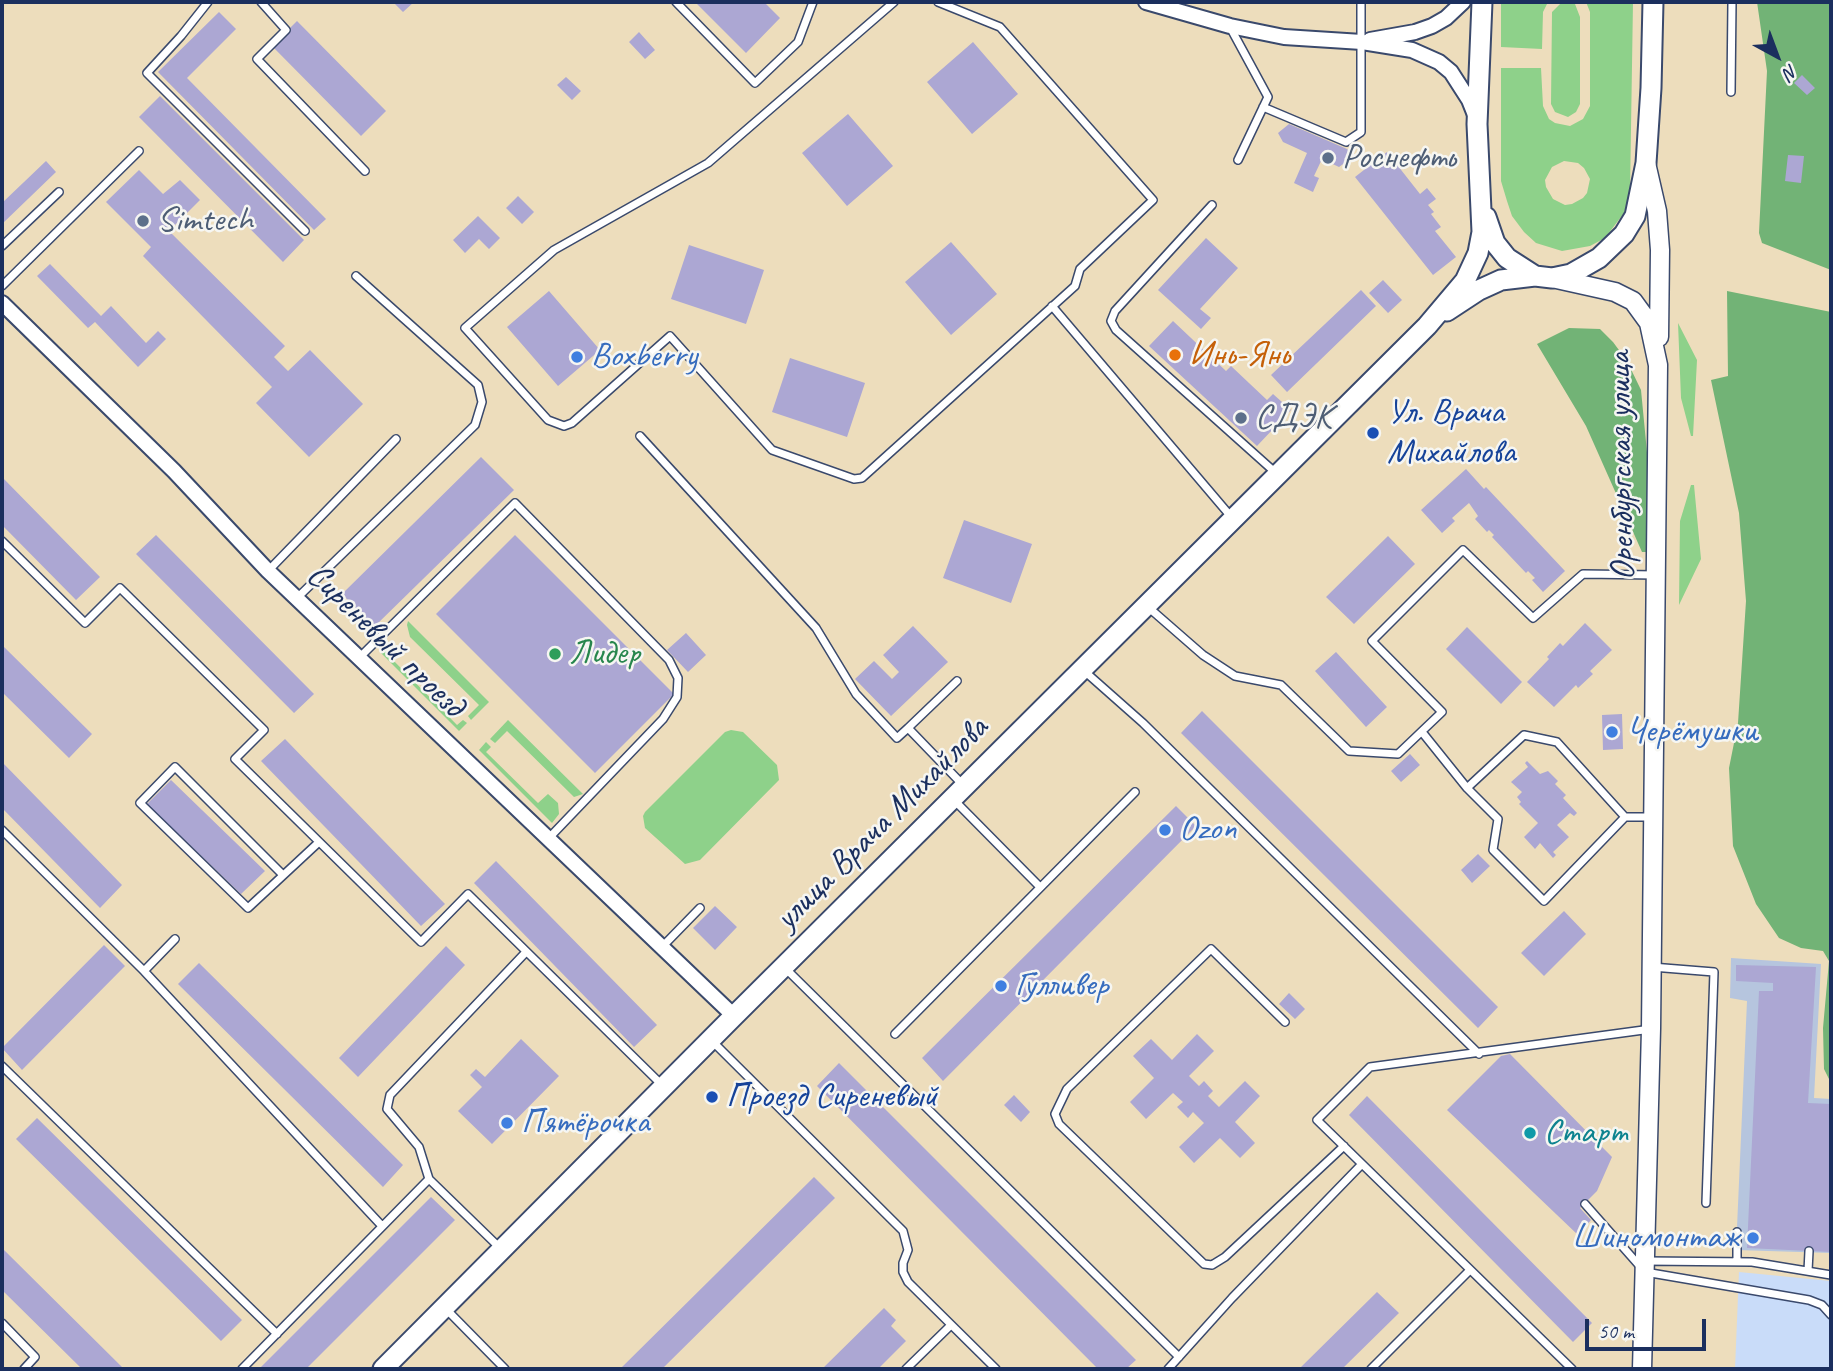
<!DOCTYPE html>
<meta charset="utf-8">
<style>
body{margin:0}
#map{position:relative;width:1833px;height:1371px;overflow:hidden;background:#edddbc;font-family:Caveat,sans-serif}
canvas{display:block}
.frame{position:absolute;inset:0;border:4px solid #1b2f5e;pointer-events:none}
.north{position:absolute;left:1742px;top:21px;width:70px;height:70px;-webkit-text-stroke:5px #f6f6f2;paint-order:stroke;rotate:139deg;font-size:19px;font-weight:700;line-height:28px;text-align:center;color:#1b2f5e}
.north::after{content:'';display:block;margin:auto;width:24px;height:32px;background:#1b2f5e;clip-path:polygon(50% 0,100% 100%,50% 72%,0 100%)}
.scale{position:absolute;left:1585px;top:1319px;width:121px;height:32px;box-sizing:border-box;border:4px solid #1b2f5e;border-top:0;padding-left:9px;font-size:21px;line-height:24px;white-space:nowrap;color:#1b2f5e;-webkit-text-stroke:5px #f6f6f2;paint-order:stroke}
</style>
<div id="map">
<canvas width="1833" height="1371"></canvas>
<div class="frame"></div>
<div class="north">N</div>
<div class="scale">50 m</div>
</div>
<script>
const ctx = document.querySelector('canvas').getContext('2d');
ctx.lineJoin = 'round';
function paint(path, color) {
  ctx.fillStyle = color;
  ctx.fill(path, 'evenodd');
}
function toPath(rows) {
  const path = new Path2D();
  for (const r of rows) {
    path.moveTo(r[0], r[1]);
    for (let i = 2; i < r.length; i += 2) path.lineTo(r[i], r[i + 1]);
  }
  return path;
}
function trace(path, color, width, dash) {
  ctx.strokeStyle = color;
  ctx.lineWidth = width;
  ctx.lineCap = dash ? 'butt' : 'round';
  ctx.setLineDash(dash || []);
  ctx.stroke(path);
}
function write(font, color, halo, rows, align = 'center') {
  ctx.font = font + ' Caveat,sans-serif';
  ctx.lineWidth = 5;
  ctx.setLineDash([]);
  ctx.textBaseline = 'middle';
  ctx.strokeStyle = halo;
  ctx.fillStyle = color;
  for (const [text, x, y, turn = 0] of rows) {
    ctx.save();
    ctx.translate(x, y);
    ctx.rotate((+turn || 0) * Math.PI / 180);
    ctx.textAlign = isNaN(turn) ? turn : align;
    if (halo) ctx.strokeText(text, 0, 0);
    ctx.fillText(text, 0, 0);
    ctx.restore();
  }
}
paint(toPath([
 [1739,1272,1831,1281,1831,1369,1735,1369]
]), '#c9dcf9');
paint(toPath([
 [1731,958,1821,964,1814,1098,1831,1099,1831,1253,1736,1250,1747,1001,1730,998]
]), '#b6c5de');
paint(toPath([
 [1501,2,1548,2,1543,12,1542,49,1501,47],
 [1562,2,1575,4,1580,17,1580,104,1576,112,1568,117,1555,112,1551,104,1552,12],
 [1586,2,1633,2,1630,192,1624,213,1605,238,1590,246,1562,251,1536,243,1524,232,1512,216,1507,201,1501,181,1501,68,1541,68,1543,106,1549,119,1555,123,1570,126,1583,119,1590,106,1590,12],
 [1564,161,1578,163,1584,168,1590,179,1587,193,1583,198,1572,204,1565,205,1553,199,1546,187,1545,180,1552,167],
 [1678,323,1697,360,1693,436,1691,436,1681,398],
 [1691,485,1694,485,1701,559,1679,605,1680,521],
 [408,621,489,702,471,720,468,716,479,705,410,637,407,625],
 [393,645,399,647,390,657,457,725,463,720,467,723,459,731,381,653],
 [508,720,583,794,574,797,507,731,495,743,490,739],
 [731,730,743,732,777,765,779,780,700,860,685,864,645,828,643,816,645,812,725,732],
 [486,742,491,747,486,752,538,803,548,794,558,803,559,814,552,823,479,750]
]), '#8ed18a');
paint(toPath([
 [1757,2,1831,2,1831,270,1762,243,1759,233,1767,71],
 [1727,291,1831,312,1831,1083,1824,1069,1823,1028,1829,961,1823,951,1801,948,1779,938,1756,904,1733,846,1729,768,1738,723,1746,601,1739,513,1711,380,1728,376],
 [1569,328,1600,329,1613,342,1627,361,1641,390,1656,546,1651,552,1642,552,1586,426,1537,344]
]), '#72b376');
paint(toPath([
 [393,2,414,2,403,12],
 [695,2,764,2,780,18,746,53],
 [219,12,236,29,187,78,326,219,314,230,158,72],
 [297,21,386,111,361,136,272,46],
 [639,32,655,50,645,59,629,42],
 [973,42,1018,94,972,134,927,82],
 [1802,75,1815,88,1807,95,1794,83],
 [566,77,581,91,572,100,557,85],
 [160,96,304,240,283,262,139,117],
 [848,114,893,166,847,206,802,153],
 [1289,124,1347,149,1354,156,1339,167,1322,159,1314,176,1319,178,1313,192,1294,183,1307,153,1283,142,1278,133],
 [1387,152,1420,194,1427,188,1436,199,1428,205,1434,212,1431,214,1441,227,1435,231,1456,257,1433,275,1355,177],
 [1788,155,1804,156,1801,183,1785,181],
 [46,161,56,172,2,224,2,203],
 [139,170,163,194,180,180,200,200,169,231,285,346,274,357,288,371,310,350,363,404,309,457,256,403,272,387,143,256,151,247,106,202],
 [518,196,534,212,522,224,506,208],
 [478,216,500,238,489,249,479,239,465,253,453,240],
 [1206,238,1238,268,1200,309,1211,318,1201,329,1158,290],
 [951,242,997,294,951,335,905,282],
 [689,245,764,270,746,324,671,299],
 [50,264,101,316,111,306,146,343,158,331,166,339,138,367,95,322,88,328,37,276],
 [1383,280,1402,300,1388,313,1369,293],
 [1361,290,1376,306,1287,392,1271,375],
 [549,291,600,350,558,386,507,327],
 [1173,321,1226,371,1231,366,1267,400,1273,394,1291,410,1257,446,1149,346],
 [790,358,865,383,847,437,772,412],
 [481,457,514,490,374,627,342,594],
 [1466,469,1484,489,1486,487,1565,571,1543,592,1532,580,1535,578,1528,571,1526,573,1492,537,1494,535,1489,530,1487,532,1475,519,1478,516,1469,503,1452,518,1455,521,1442,533,1421,510],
 [2,477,100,577,76,600,2,525],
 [964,520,1032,544,1011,603,943,578],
 [156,535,314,694,294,713,136,554],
 [515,535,674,694,595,773,436,614],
 [1388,536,1415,564,1354,624,1326,597],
 [1585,623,1612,650,1590,671,1593,674,1578,688,1576,685,1554,707,1527,682,1549,659,1547,657,1560,643,1563,646],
 [913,626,948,662,891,716,855,679,874,661,892,679,899,672,883,655],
 [1467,627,1522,682,1501,704,1446,649],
 [686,633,706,655,688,672,667,650],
 [2,645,92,734,69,758,2,692],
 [1336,652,1387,707,1366,727,1315,671],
 [1202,711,1498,1007,1478,1028,1181,733],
 [1622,714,1623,749,1603,750,1602,715],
 [285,739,445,904,421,926,261,761],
 [1410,754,1420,765,1401,782,1391,771],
 [1527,761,1540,774,1548,771,1558,781,1555,784,1566,795,1563,798,1577,813,1574,816,1570,813,1557,825,1569,837,1553,852,1556,855,1553,858,1540,843,1535,849,1524,837,1538,823,1519,804,1521,802,1517,797,1522,792,1511,782,1528,767,1525,763],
 [2,762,122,885,100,908,2,808],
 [171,780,265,871,241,894,147,804],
 [1176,806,1196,826,943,1081,922,1058],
 [1478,854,1490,866,1472,883,1461,870],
 [496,861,657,1025,634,1047,474,883],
 [715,906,737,927,715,950,693,928],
 [1564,911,1586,934,1544,976,1521,953],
 [104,945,125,966,22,1070,2,1048],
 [446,946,465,965,358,1077,339,1058],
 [199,963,403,1165,383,1187,178,984],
 [1736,965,1816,967,1808,1103,1831,1104,1831,1252,1747,1248,1759,991,1773,991,1773,983,1736,981],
 [1289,993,1305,1009,1295,1019,1279,1004],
 [1197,1034,1214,1051,1189,1076,1199,1086,1204,1081,1213,1091,1208,1096,1219,1107,1245,1081,1260,1096,1235,1122,1255,1143,1240,1158,1220,1138,1194,1163,1179,1147,1204,1123,1193,1112,1188,1118,1177,1107,1183,1102,1173,1093,1146,1119,1130,1102,1154,1078,1133,1056,1151,1039,1172,1060],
 [521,1039,559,1076,492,1144,458,1111,482,1087,470,1075,476,1069,485,1077],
 [1510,1054,1612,1157,1597,1191,1580,1208,1591,1220,1578,1235,1447,1110,1501,1056],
 [839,1063,1136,1360,1126,1369,1098,1369,817,1086],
 [1014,1095,1030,1112,1021,1122,1004,1105],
 [1367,1096,1592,1323,1573,1342,1349,1115],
 [37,1118,242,1320,221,1341,16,1139],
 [814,1177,835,1198,662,1369,620,1369],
 [431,1197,455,1220,306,1369,259,1369],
 [2,1248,124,1369,82,1369,2,1290],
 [1377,1292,1399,1313,1342,1369,1299,1369],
 [884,1308,896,1320,891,1326,906,1341,878,1369,822,1369]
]), '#aca7d3');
const service = toPath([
 [208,2,181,36,147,73,305,231],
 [261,2,286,30,257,59,365,171],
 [676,2,755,83,798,42,813,2],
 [894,2,708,163,554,250,465,328,548,420,564,426,572,423,670,336,772,450,854,479,862,478,1075,286,1080,269,1153,200,1000,27,938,2],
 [1230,27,1268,97,1238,160],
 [1731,92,1732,2],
 [1263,107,1346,142,1361,132,1361,2],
 [1212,205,1115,311,1111,321,1116,330,1277,474],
 [2,246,59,192],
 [2,286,139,151],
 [1052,306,1233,519],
 [640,436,816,628,856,694,897,738,908,728,964,786],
 [2,541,85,623,120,588,264,730,235,759,421,942,468,894,663,1086],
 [268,571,396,439],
 [297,598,475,425,482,402,478,385,356,276],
 [1148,607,1203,655,1235,676,1281,685,1349,751,1398,754,1442,712,1372,641,1463,550,1533,618,1583,574,1656,575],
 [359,658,515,503,669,660,678,678,677,697,663,719,548,839],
 [1082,669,1143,723,1479,1054],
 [908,728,957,681],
 [1422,732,1467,788,1498,819,1493,850,1544,901,1625,817],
 [1467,788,1524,735,1557,742,1625,817,1653,817],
 [953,799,1040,887],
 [2,830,144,971,382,1226],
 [283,875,175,767,140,803,248,908,319,842],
 [662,947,700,908],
 [784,967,1179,1357],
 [1652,967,1714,972,1706,1203],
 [144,971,175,939],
 [1285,1022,1211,949,1067,1089,1055,1114,1059,1124,1204,1264,1212,1265,1225,1257,1344,1146],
 [895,1034,1135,792],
 [711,1040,903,1231,908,1250,903,1263,903,1272,908,1282,996,1369],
 [2,1066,277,1334],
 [1585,1204,1645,1272,1809,1300,1822,1305,1831,1315],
 [501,1249,429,1179,419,1147,387,1109,390,1095,526,952],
 [1646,1261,1752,1262,1831,1275],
 [1737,1261,1737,1232],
 [1808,1271,1809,1251],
 [445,1308,505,1369],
 [2,1323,35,1357,24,1369],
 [242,1369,429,1179],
 [906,1369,951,1325],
 [1168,1369,1232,1298,1362,1164],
 [1371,1369,1470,1270],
 [1572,1369,1317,1120,1370,1067,1651,1029]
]);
const minor = toPath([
 [1146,2,1230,26,1284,37,1362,42,1412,50,1439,62,1451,72,1469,100,1475,115],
 [1370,40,1415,32,1432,26,1446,18,1463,2],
 [2,303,174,471,268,571,734,1016]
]);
const tertiary = toPath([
 [1646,163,1657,211,1660,250,1659,337],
 [1552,278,1615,292,1633,301,1649,323,1658,365,1651,1029,1642,1369]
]);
const secondary = toPath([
 [1486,217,1495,243,1507,258,1535,276],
 [1447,311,1479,290,1501,280,1535,276,1552,278,1571,274,1599,258,1624,234,1635,216,1646,163,1651,88,1653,2],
 [383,1369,734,1016,1427,326,1465,281,1478,253,1482,232,1477,124,1482,2]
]);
trace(service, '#3a496c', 10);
trace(minor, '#3a496c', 18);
trace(tertiary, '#3a496c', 21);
trace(secondary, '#3a496c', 23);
trace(service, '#fff', 7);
trace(minor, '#fff', 14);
trace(tertiary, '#fff', 18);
trace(secondary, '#fff', 19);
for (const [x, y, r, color] of [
 [1328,158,7,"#5c6f8a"],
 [143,221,7,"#5c6f8a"],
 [1175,355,7,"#e8710a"],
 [577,357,7,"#3f7fe0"],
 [1241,418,7,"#5c6f8a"],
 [1373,433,7,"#1a4fb4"],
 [555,654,7,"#2e9e5b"],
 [1612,732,7,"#3f7fe0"],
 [1165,830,7,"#3f7fe0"],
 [1001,986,7,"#3f7fe0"],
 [712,1097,7,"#1a4fb4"],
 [507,1123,7,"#3f7fe0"],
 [1530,1133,7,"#0f9aa8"],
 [1753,1238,7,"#3f7fe0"]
]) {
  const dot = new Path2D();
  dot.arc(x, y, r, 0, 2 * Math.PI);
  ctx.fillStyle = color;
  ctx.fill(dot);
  trace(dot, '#f6f6f2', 2.5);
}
write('35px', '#4e5e75', '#f6f6f2', [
 ["Роснефть",1342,158],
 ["Simtech",157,221],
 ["СДЭК",1255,418]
], 'left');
write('35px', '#c56008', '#f6f6f2', [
 ["Инь-Янь",1189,355]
], 'left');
write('35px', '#366cbe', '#f6f6f2', [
 ["Boxberry",591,357],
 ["Черёмушки",1626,732],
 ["Ozon",1179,830],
 ["Гулливер",1015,986],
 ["Пятёрочка",521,1123],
 ["Шиномонтаж",1739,1238,"right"]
], 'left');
write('35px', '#164399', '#f6f6f2', [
 ["Ул. Врача",1387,413],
 ["Михайлова",1387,453],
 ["Проезд Сиреневый",726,1097]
], 'left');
write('35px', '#1b2f5e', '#f6f6f2', [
 ["Оренбургская улица",1622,466,-91],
 ["Сиреневый проезд",385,641,44],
 ["улица Врача Михайлова",882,824,-45]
]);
write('35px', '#27864d', '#f6f6f2', [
 ["Лидер",569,654]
], 'left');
write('35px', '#0d838f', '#f6f6f2', [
 ["Старт",1544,1133]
], 'left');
</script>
